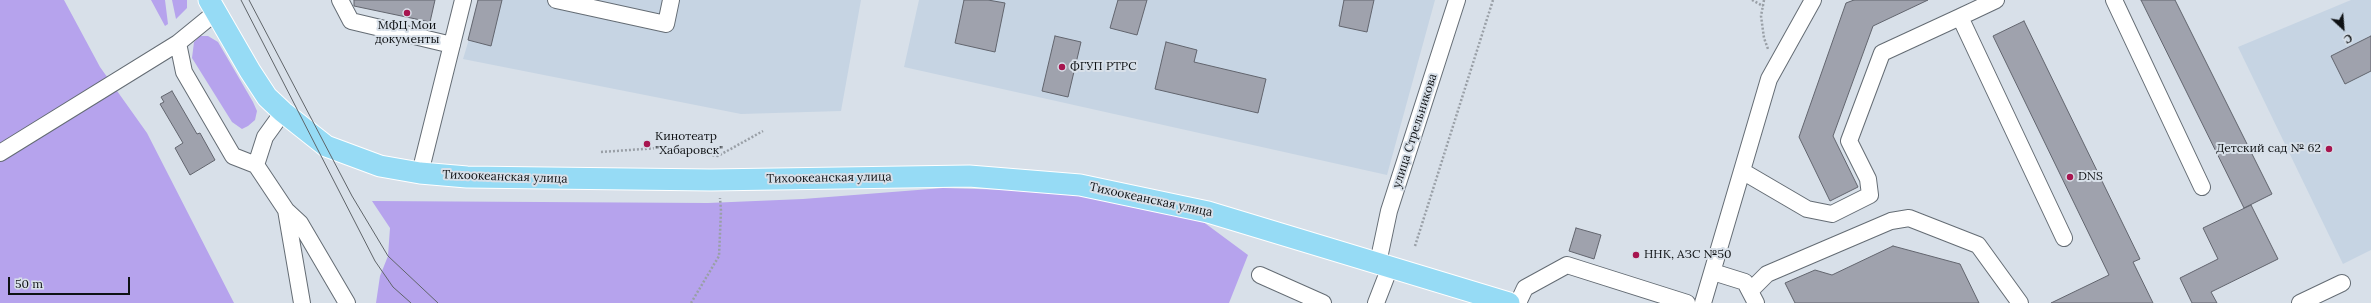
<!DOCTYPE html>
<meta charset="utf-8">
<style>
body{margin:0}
#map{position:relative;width:2371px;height:303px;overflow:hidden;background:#d8e0e9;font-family:Lora,serif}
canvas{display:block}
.north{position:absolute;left:2323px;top:8px;width:40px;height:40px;-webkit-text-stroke:3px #d8e0e9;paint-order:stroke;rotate:154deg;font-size:11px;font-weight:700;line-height:16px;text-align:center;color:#0f1215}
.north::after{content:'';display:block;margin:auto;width:14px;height:18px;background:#0f1215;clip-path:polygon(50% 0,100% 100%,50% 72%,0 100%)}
.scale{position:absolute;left:8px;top:277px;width:122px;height:18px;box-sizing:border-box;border:2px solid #0f1215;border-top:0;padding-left:5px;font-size:12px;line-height:14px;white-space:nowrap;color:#0f1215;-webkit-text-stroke:3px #d8e0e9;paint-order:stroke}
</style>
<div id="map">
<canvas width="2371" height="303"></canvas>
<div class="north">С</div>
<div class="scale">50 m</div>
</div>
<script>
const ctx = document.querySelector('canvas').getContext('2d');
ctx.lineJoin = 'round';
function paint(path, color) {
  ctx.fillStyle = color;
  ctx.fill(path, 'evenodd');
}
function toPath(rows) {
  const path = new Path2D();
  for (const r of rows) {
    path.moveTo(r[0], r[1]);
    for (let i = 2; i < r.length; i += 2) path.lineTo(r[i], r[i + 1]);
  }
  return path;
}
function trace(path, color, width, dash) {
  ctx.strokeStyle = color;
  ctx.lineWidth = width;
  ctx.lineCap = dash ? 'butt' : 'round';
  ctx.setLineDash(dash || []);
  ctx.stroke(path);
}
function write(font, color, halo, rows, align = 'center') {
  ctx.font = font + ' Lora,serif';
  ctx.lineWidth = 4;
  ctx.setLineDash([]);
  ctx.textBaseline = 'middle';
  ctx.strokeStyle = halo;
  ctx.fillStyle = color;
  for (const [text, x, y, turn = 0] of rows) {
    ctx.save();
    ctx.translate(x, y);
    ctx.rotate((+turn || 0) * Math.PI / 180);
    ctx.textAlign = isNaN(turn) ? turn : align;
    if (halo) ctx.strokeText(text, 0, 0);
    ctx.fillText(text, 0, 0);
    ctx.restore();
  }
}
paint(toPath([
 [481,0,861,0,841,111,741,114,463,59],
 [919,0,1435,0,1387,175,904,67],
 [2351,0,2371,0,2371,250,2343,264,2238,47]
]), '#c6d4e3');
paint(toPath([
 [0,0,64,0,100,67,147,133,234,303,0,303],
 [151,0,165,0,168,24,165,26],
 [172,0,187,0,187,8,176,19],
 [200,36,208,36,218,42,253,102,257,111,255,120,248,126,242,129,232,122,192,58,194,42],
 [943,188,1044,191,1134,204,1202,221,1248,255,1229,303,376,303,380,276,388,256,390,228,372,201,708,203,803,199]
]), '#b6a3ed');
const building = toPath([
 [354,0,435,0,430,22,354,6,354,0],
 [478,0,502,0,491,46,468,40,478,0],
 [964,0,988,0,1005,3,995,52,955,43,964,0],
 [1118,0,1147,0,1137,35,1110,28,1118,0],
 [1344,0,1374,0,1367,32,1339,26,1344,0],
 [1854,0,1928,0,1873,26,1833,136,1858,187,1830,201,1799,137,1846,3,1854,0],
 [2141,0,2175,0,2272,194,2244,208,2141,0],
 [2024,21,2140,259,2133,262,2153,303,2051,303,2109,275,1993,36,2024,21],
 [1055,36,1081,42,1068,97,1042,91,1055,36],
 [2371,36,2371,71,2345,84,2331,56,2371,36],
 [1166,42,1197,50,1194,62,1266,79,1258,113,1155,89,1166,42],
 [172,91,197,134,200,133,215,160,190,175,175,148,183,143,160,104,164,102,161,97,172,91],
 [2251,205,2278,259,2211,292,2217,303,2192,303,2180,278,2218,259,2203,228,2251,205],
 [1576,228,1601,235,1594,259,1569,251,1576,228],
 [1893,246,1960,264,1979,303,1795,303,1785,283,1815,270,1832,275,1893,246]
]);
paint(building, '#9fa2ad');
trace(building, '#62656e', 1);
const minor = toPath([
 [340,0,351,21,452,45],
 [556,0,666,24,671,0],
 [1996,0,1960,17,2064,238],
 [2114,0,2202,187],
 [216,12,178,43,184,72,233,156,256,165],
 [283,112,265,137,256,165,286,210,302,303],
 [0,153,178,43],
 [1742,171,1807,209,1832,214,1870,195,1868,179,1849,141,1882,53,1960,17],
 [420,173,463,0],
 [286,210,300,223,347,303],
 [1378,263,1389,211,1457,0],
 [1713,272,1745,282,1756,303],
 [1260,275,1323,303],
 [1750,291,1767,274,1891,221,1909,218,1978,245,2020,303],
 [1376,303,1390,267],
 [1518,303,1525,288,1567,265,1687,303],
 [1703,303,1769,79,1813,0],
 [2300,303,2342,283]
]);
const major = toPath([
 [209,0,250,71,267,97,283,112,326,146,380,166,420,173,467,177,711,180,969,176,1080,185,1208,212,1509,303]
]);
trace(minor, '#646c74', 18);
trace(major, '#fff', 23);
trace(toPath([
 [1752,0,1763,6],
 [1764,0,1761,16,1764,38,1768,49],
 [601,152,658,148,718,156,763,131],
 [1415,246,1493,0],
 [691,303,719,256,721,211,720,198]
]), '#999fa6', 2.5, [2, 2]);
trace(minor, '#fff', 16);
trace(major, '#96dbf5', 21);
trace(toPath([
 [241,0,375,261,393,287,411,303],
 [249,0,352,196,388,256,438,303]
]), '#5f6469', 1);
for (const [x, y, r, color] of [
 [407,13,4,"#a7154f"],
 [1062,67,4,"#a7154f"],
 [647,144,4,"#a7154f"],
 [2329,149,4,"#a7154f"],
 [2070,177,4,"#a7154f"],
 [1636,255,4,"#a7154f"]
]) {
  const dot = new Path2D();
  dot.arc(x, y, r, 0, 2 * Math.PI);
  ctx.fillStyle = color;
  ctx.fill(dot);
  trace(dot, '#d8e0e9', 1.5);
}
write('12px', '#0f1215', '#d8e0e9', [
 ["МФЦ Мои",407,26,"center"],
 ["документы",407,40,"center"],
 ["ФГУП РТРС",1070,67],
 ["Кинотеатр",655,137],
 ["\"Хабаровск\"",655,151],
 ["Детский сад № 62",2321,149,"right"],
 ["DNS",2078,177],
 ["ННК, АЗС №50",1644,255]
], 'left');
write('12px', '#0f1215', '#d8e0e9', [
 ["улица Стрельникова",1415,131,-72],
 ["Тихоокеанская улица",505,177,2],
 ["Тихоокеанская улица",829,178,-1],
 ["Тихоокеанская улица",1151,200,12]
]);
</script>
